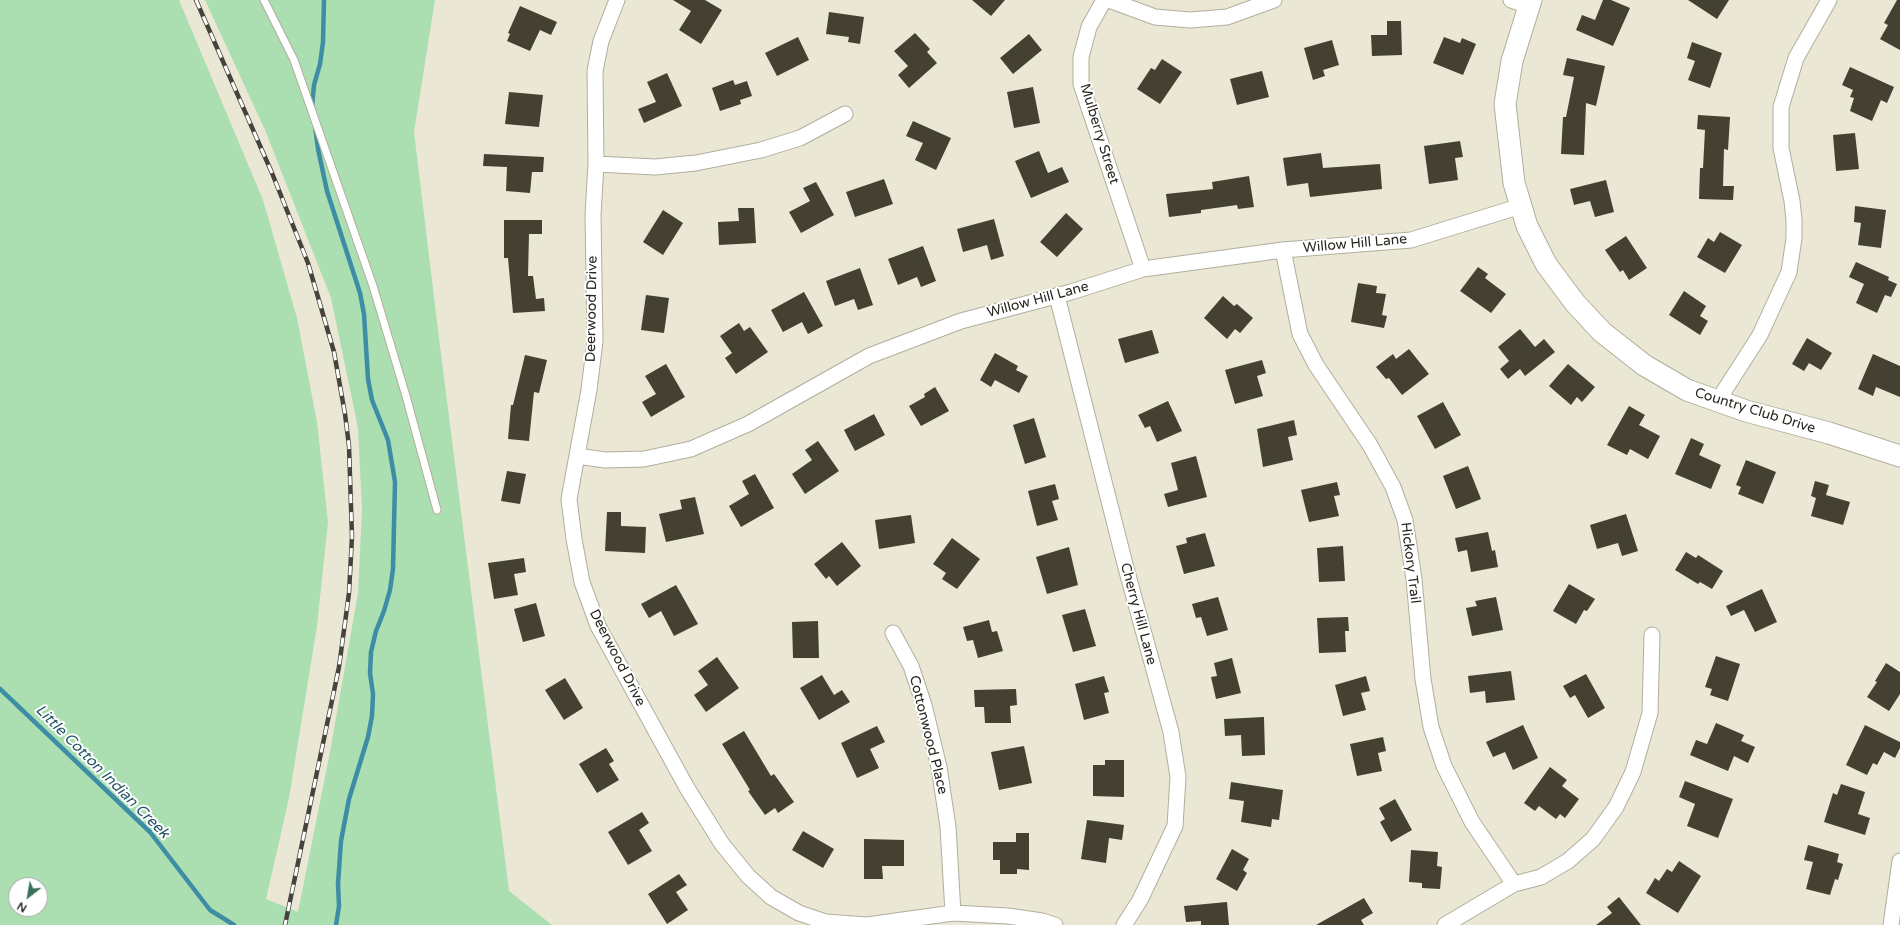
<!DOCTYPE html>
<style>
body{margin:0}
#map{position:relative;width:1900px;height:925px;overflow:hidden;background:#ebe7d5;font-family:"Varela Round",sans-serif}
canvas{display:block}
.north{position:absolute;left:8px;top:877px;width:40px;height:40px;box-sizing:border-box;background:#fff;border:1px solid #a9a8a5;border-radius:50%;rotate:211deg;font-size:11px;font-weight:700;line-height:16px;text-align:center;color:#27261f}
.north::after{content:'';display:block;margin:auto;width:14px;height:18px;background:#38715a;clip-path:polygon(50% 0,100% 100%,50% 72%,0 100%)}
</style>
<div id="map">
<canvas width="1900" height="925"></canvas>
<div class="north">N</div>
</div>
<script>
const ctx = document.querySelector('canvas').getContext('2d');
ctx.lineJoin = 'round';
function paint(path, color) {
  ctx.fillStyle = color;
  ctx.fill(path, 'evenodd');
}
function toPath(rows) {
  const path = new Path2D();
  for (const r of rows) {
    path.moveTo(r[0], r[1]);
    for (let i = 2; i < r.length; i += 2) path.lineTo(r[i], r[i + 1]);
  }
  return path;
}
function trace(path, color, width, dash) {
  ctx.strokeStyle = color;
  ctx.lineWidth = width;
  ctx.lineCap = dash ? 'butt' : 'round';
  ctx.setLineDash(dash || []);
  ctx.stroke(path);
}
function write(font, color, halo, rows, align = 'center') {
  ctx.font = font + ' "Varela Round",sans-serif';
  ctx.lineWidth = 4;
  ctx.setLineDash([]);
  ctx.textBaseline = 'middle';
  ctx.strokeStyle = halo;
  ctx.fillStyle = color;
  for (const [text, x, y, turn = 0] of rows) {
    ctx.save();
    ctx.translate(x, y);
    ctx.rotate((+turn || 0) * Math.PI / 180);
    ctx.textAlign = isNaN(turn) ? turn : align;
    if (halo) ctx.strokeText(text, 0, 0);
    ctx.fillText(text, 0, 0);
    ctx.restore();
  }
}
paint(toPath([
 [0,0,179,0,263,200,297,318,317,422,328,522,317,626,289,798,266,899,298,912,330,752,358,593,362,510,358,428,331,298,265,130,205,0,435,0,414,132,438,330,509,891,552,925,0,925],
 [16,885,40,885,40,909,16,909]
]), '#abdeb0');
trace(toPath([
 [312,107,314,85,320,64,323,42,324,0],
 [315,126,318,149,327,191,360,293,364,314,368,379,372,400,388,440,395,482,393,569,390,590,384,611,376,631,371,652,370,673,373,694,372,716,368,737,349,799,341,841,338,884,339,906,336,925],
 [0,689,150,832,210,910,234,925]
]), '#3d8da5', 4.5);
paint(toPath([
 [673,0,705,0,722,10,701,44,679,30,691,11],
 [972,0,1005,0,991,16],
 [1603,0,1611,0,1630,8,1613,46,1576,30,1582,15,1595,20],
 [1688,0,1729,0,1717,19],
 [1897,0,1900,0,1900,50,1880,39,1888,25,1884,23],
 [520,6,557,22,551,35,540,30,530,51,507,41,510,34,508,33],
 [829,12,864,17,860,44,848,42,849,37,826,34],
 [1387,21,1401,21,1402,55,1372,56,1371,35,1387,35],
 [915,33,930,49,927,52,937,63,909,88,898,75,908,66,894,51],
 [1029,34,1042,50,1013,74,1000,58],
 [798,37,809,60,777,76,765,53],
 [1444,37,1460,43,1462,38,1476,44,1463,75,1433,63],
 [1332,40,1339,65,1323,70,1325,76,1313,80,1304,48],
 [1692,42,1722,53,1710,88,1688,80,1695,61,1687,58],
 [1567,58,1605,66,1596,106,1586,103,1584,155,1561,154,1563,117,1566,117,1574,77,1563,75],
 [1162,59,1182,72,1160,104,1137,89,1151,68,1155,70],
 [1850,67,1894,87,1887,103,1881,100,1872,121,1850,111,1854,98,1850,97,1853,90,1842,85],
 [1262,71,1269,97,1237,105,1230,79],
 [667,73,682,106,644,123,638,109,656,102,647,82],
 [733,80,735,85,747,81,752,96,740,100,741,104,720,111,712,88],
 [1033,87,1040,123,1014,128,1007,92],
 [509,92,543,95,539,127,505,124],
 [1698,115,1730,117,1728,150,1724,149,1723,186,1734,186,1733,200,1699,199,1700,168,1703,168,1705,130,1697,129],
 [913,121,951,138,936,170,915,160,923,143,906,136],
 [1855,133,1859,169,1836,171,1833,135],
 [1460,141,1463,157,1455,158,1458,180,1429,184,1424,146],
 [1039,151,1048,173,1062,167,1069,182,1031,198,1015,161],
 [1321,153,1323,168,1380,164,1382,189,1310,197,1308,183,1287,186,1283,158],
 [484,154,544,157,543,172,532,172,530,193,506,191,507,167,483,166],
 [1249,176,1254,207,1238,209,1237,205,1201,210,1201,213,1169,217,1166,194,1213,189,1212,182],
 [884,179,893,204,855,217,846,192],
 [1606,180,1614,212,1595,217,1590,201,1574,205,1570,189],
 [816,182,834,215,801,233,789,212,810,201,803,188],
 [1855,206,1886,210,1881,248,1858,245,1861,223,1854,222],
 [738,208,754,208,756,243,719,245,718,222,739,221],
 [663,210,683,223,663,255,643,242],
 [1066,213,1083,229,1057,257,1040,242],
 [994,219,1004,256,991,260,987,245,963,252,957,229],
 [504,220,542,220,542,234,529,234,528,276,533,276,536,299,544,298,545,311,513,313,508,258,504,258],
 [1720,232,1742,245,1725,273,1697,257,1708,238,1714,242],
 [1626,236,1647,268,1629,280,1623,270,1620,272,1605,250],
 [923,246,936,281,921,287,917,277,898,285,888,259],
 [1856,262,1889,277,1888,280,1897,284,1891,297,1885,295,1877,313,1856,303,1864,284,1849,277],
 [1478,267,1488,274,1485,278,1506,294,1491,313,1460,291],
 [860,268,873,305,858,310,854,299,835,306,826,281],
 [1358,283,1377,286,1376,293,1386,294,1382,315,1387,316,1384,328,1351,322],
 [1684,291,1706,306,1700,316,1708,321,1700,335,1669,315],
 [804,292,823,326,808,334,802,322,783,332,771,310],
 [646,295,669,298,664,333,641,330],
 [1223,296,1234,306,1237,304,1253,318,1240,333,1235,329,1227,339,1204,318],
 [739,323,744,331,750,327,768,352,736,374,725,358,732,353,720,336],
 [1520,329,1535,347,1544,339,1555,352,1525,376,1520,369,1508,379,1500,369,1509,361,1498,347],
 [1152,330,1159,353,1125,363,1118,339],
 [1807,338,1832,353,1821,370,1809,363,1804,371,1792,364],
 [1409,349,1429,374,1402,395,1389,378,1386,379,1376,367,1393,354,1396,359],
 [995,353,1018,366,1016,370,1028,376,1019,393,995,380,991,387,980,380],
 [1873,354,1900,366,1900,397,1876,387,1873,396,1858,389],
 [525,355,547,360,539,393,534,392,529,441,508,439,511,405,513,405],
 [1262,360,1266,373,1257,376,1263,396,1235,404,1225,370],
 [666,364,685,397,651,417,642,402,656,394,645,376],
 [1568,364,1595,387,1582,402,1577,397,1571,405,1549,386],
 [935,387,949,411,921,426,909,406,925,397,924,394],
 [1168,401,1182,431,1157,442,1150,426,1145,428,1138,415],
 [1443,402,1461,435,1435,449,1417,416],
 [1629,406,1645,415,1639,425,1660,436,1648,459,1630,449,1627,455,1607,445],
 [874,414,885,435,855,451,844,430],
 [1034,418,1046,457,1025,464,1013,425],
 [1294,420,1297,435,1288,437,1293,460,1263,467,1257,429],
 [1691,438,1704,444,1699,455,1721,465,1711,489,1675,474],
 [818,441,839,471,805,494,792,474,812,460,805,450],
 [1196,456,1207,497,1168,507,1164,494,1178,490,1171,463],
 [1746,460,1776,472,1763,504,1738,494,1741,487,1736,485],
 [1468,466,1481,499,1456,509,1443,476],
 [507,471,526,474,520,504,501,501],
 [755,474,774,508,741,527,729,506,749,494,742,481],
 [1815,481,1829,485,1826,495,1850,502,1843,525,1811,516,1816,498,1811,496],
 [1337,482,1340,495,1334,496,1339,516,1309,522,1301,490],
 [1055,484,1059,499,1052,501,1058,520,1037,526,1028,491],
 [695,497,704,534,666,542,659,514,682,509,680,500],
 [607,512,621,512,621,526,646,527,645,553,605,551],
 [1626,514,1638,551,1622,556,1618,543,1597,549,1590,525],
 [911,515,915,543,879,549,875,520],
 [1488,532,1492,551,1495,550,1498,567,1471,572,1467,550,1458,552,1455,538],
 [1205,533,1215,566,1184,574,1176,546,1187,543,1186,538],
 [952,538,980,559,957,589,942,579,946,573,933,564],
 [842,542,861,566,837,586,829,576,826,579,814,564],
 [1343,546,1345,581,1319,582,1317,548],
 [1069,547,1078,585,1047,594,1036,557],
 [1686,552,1696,558,1698,555,1723,571,1712,589,1700,582,1698,584,1675,570],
 [524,558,526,572,514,574,518,595,494,599,488,563],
 [1569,584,1595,599,1587,611,1584,610,1576,624,1553,611],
 [676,585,698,624,674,636,661,611,649,618,641,604],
 [1762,589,1777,622,1755,632,1744,610,1731,616,1726,606],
 [1218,597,1228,630,1207,636,1201,617,1196,618,1192,604],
 [1496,597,1503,630,1472,636,1466,608,1477,606,1475,601],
 [536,603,545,636,523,642,514,609],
 [1085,609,1096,646,1073,652,1062,615],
 [1348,617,1349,631,1345,631,1346,652,1319,653,1317,618],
 [989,620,992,632,997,631,1003,651,978,658,973,640,967,641,963,627],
 [818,621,819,658,793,658,792,622],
 [1716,656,1740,664,1728,701,1710,695,1712,689,1705,687],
 [717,657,739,688,706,712,694,695,708,685,698,671],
 [1232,658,1241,693,1216,699,1211,677,1217,676,1214,663],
 [1886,663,1900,672,1900,694,1889,711,1867,697,1877,682,1875,681],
 [1511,671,1515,700,1486,703,1485,691,1470,693,1468,676],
 [1586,674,1605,708,1588,718,1575,695,1570,698,1563,686],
 [822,675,834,695,842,690,850,702,819,720,800,688],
 [1104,676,1109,692,1104,693,1109,713,1084,720,1075,684],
 [1366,676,1370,691,1361,693,1366,710,1343,716,1335,685],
 [565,678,583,708,564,720,545,690],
 [1016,689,1017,705,1010,706,1011,723,985,723,984,707,975,707,974,690],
 [1264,717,1265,755,1242,756,1241,735,1225,736,1224,719],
 [1716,723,1744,735,1741,741,1755,747,1748,763,1734,756,1728,771,1690,755,1696,740,1707,744],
 [1523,725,1538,758,1513,770,1505,752,1493,757,1486,742],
 [1865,725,1900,742,1900,748,1895,758,1884,752,1877,765,1873,763,1867,775,1846,765],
 [877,726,885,742,870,749,879,768,857,778,841,743],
 [744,731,771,776,774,774,794,802,778,813,775,808,765,815,748,791,750,790,722,744],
 [1383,737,1386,751,1378,753,1382,771,1357,776,1350,744],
 [1024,746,1032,783,999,790,991,752],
 [606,748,614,761,609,764,619,780,597,793,579,764],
 [1105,760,1124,760,1124,797,1093,796,1093,765,1105,765],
 [1550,767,1567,780,1562,786,1579,799,1565,818,1560,814,1556,819,1539,806,1535,811,1524,803],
 [1685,781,1733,799,1718,838,1687,826,1695,804,1679,797],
 [1231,782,1283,790,1279,820,1272,819,1271,827,1241,822,1244,801,1229,799],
 [1841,784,1865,792,1858,814,1870,818,1865,835,1824,822,1833,793,1837,795],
 [1395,799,1412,830,1391,842,1380,822,1385,819,1379,808],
 [642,812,649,823,639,830,652,851,628,865,608,832],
 [1087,820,1124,825,1122,840,1109,838,1106,863,1081,859],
 [803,831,834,849,823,868,792,850],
 [1016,833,1029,833,1029,870,1017,869,1017,874,1000,874,1000,860,993,860,993,842,1016,842],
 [864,839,904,840,904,866,882,866,883,879,864,879],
 [1808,845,1839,854,1837,862,1843,864,1838,880,1835,879,1830,895,1806,889,1813,862,1804,860],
 [1232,849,1249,859,1243,870,1247,873,1237,891,1216,879],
 [1411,850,1438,852,1437,866,1442,867,1440,889,1422,888,1422,883,1409,882],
 [1679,861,1701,876,1678,913,1646,893,1655,878,1659,881,1667,869,1672,872],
 [679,874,687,885,676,892,688,910,667,924,648,894],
 [1619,897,1641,925,1596,925,1612,913,1607,907],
 [1364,898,1373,913,1361,920,1364,925,1316,925],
 [1227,902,1229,925,1201,925,1201,921,1186,922,1184,906]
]), '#444132');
const lane = toPath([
 [264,0,294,60,373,286,406,396,437,510]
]);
const street = toPath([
 [617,0,601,41,595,71,596,164,593,215,595,341,589,390,569,499,574,539,582,582,598,626,687,788,722,844,748,876,771,897,799,913,826,922,867,925,953,913,1008,916,1042,921,1055,925],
 [1104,0,1089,27,1081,57,1081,84,1143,269],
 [1109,0,1155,17,1190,20,1227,17,1274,0],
 [1511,0,1528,6],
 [596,164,655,167,696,163,761,150,800,138,845,114],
 [1283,250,1300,334,1316,365,1370,445,1393,487,1405,520,1414,579,1423,679,1431,727,1444,766,1472,822,1514,884],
 [1057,296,1126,568,1171,732,1178,777,1175,826,1140,900,1124,925],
 [1717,402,1760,335,1789,272,1794,238,1794,220,1792,201,1781,148,1781,107,1796,58,1829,0],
 [577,456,605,460,644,459,691,449,748,424,869,356,961,321,1071,292,1143,269,1283,250,1411,240,1521,206],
 [893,633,911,666,924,705,939,767,948,827,953,913],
 [1445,925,1514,884,1541,877,1568,861,1593,839,1616,807,1633,772,1650,713,1652,635],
 [1891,925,1900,861]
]);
const secondary = toPath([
 [1531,0,1512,61,1505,104,1514,183,1527,226,1546,264,1575,303,1602,332,1644,365,1687,390,1746,411,1829,433,1900,456]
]);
trace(lane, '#b1ae9d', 9);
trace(street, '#b1ae9d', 17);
trace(secondary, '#b1ae9d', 23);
trace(lane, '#fff', 7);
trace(street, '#fff', 15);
trace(secondary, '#fff', 21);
const rail = toPath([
 [196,0,272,173,308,263,334,352,345,414,349,446,352,537,349,593,339,667,285,925]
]);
trace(rail, '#45433b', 4.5);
trace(rail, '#fff', 3, [9]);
write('14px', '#27261f', '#fff', [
 ["Mulberry Street",1099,134,73],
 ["Willow Hill Lane",1355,244,-5],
 ["Willow Hill Lane",1038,300,-15],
 ["Deerwood Drive",592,309,-89],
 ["Country Club Drive",1755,411,17],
 ["Hickory Trail",1410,563,83],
 ["Cherry Hill Lane",1138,614,75],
 ["Deerwood Drive",617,658,63],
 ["Cottonwood Place",928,735,76]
]);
write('italic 15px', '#265566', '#fff', [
 ["Little Cotton Indian Creek",102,772,45]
]);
</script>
